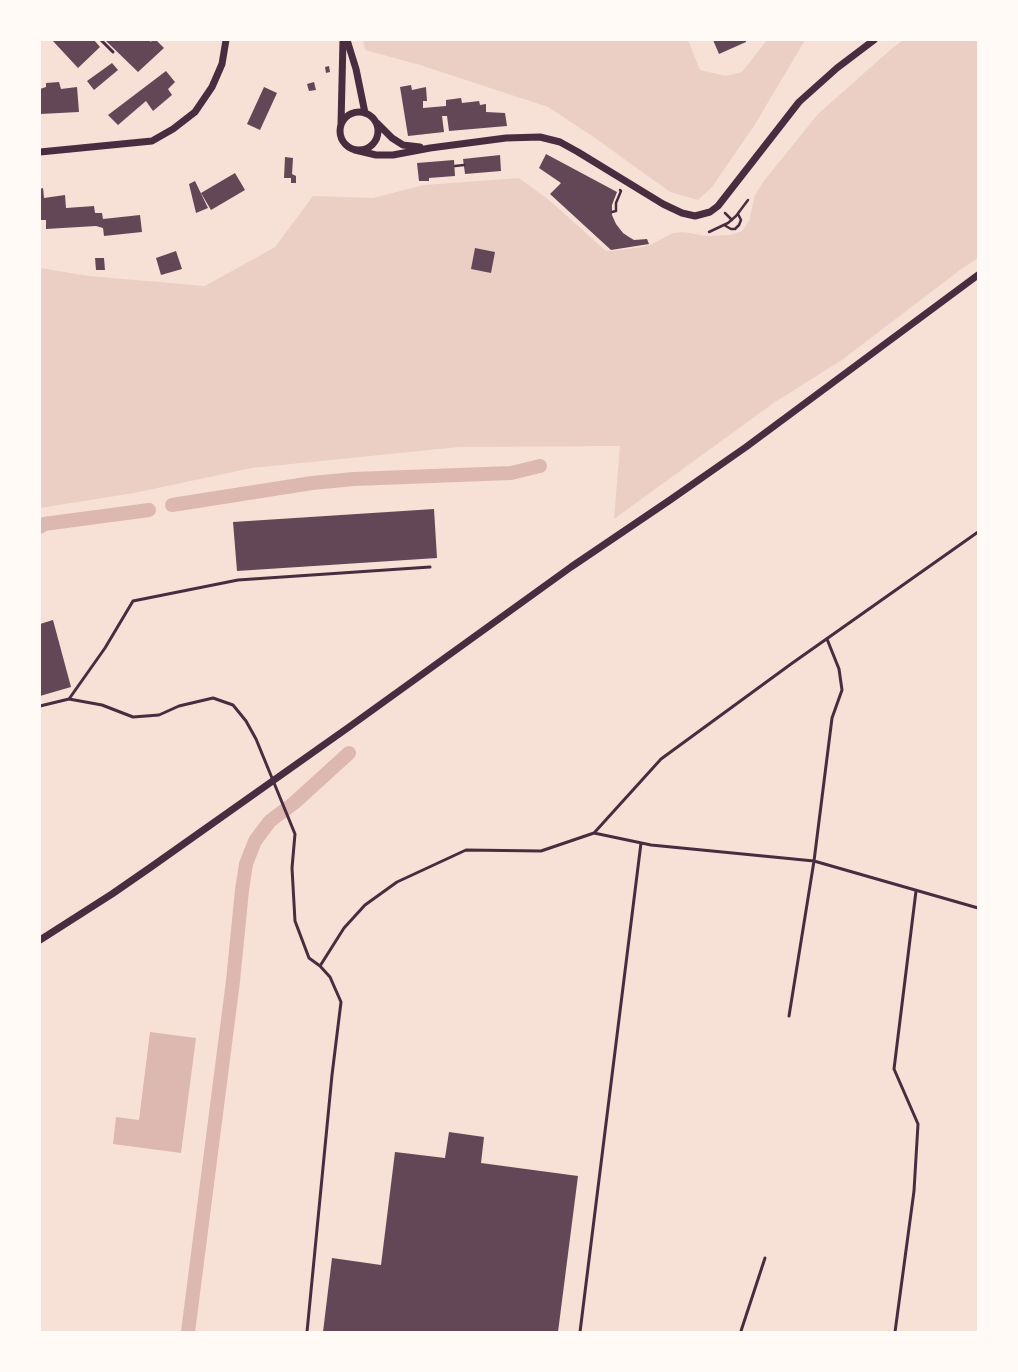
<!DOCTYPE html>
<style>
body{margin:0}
#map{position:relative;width:1018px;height:1372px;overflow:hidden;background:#f7e1d7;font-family:Lora,serif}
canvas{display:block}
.frame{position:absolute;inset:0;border:41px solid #fffaf5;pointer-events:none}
</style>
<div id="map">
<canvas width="1018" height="1372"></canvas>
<div class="frame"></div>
</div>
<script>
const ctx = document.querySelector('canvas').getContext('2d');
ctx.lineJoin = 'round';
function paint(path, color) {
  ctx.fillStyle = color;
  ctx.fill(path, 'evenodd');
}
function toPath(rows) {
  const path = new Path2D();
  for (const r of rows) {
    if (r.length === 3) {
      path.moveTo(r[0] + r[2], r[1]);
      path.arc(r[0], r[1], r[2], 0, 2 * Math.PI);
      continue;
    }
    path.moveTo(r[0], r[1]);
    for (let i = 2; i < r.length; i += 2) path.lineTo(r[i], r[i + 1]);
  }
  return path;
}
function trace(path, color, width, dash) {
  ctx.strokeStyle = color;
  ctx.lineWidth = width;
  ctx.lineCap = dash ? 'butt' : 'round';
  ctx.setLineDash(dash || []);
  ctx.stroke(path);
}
paint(toPath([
 [363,40,688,40,700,70,726,76,742,72,767,40,805,40,754,126,712,187,698,200,670,192,595,138,548,107,420,65,365,50],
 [903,40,978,40,978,258,960,270,842,360,775,402,614,519,620,446,459,447,252,468,134,493,40,508,40,268,89,276,205,286,275,247,313,196,373,198,424,185,519,178,549,200,606,251,613,251,642,247,652,244,673,233,683,232,707,236,730,235,742,231,749,221,755,195,763,182,818,114,889,51]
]), '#ebcfc5');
paint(toPath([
 [150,1032,196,1038,181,1153,113,1144,116,1117,139,1120]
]), '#dcb8b0');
trace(toPath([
 [172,505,312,483,354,479,511,473,540,466],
 [40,527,44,524,149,510],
 [188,1332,233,981,242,890,246,864,255,841,270,821,294,803,349,753]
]), '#dcb8b0', 14);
paint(toPath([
 [52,40,94,40,100,47,78,68],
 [105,40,149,40,151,42,152,40,156,40,164,48,138,72],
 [713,40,746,40,746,42,719,54],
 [112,63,118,70,94,90,87,81],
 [329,66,330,72,326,73,325,67],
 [166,71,175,82,168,89,172,95,153,111,146,101,118,125,108,115],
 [59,82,61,89,77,87,79,112,40,114,40,89,46,87,46,83],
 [314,82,316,90,309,91,307,84],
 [411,85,412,90,426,87,427,101,423,101,423,108,446,106,446,100,461,98,462,103,479,101,480,105,486,104,486,112,505,113,507,126,449,131,447,116,442,116,444,132,408,136,400,87],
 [264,87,277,93,260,130,247,124],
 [546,154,617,192,612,205,612,215,616,224,623,233,629,237,634,240,647,239,649,244,611,250,550,194,561,183,539,168],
 [500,155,501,171,465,174,463,159],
 [285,157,293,158,292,174,296,176,296,183,291,183,291,178,284,178],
 [454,160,455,176,429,178,429,181,419,181,417,163],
 [235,173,245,190,211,210,201,193],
 [195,181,208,208,196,213,189,184],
 [43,188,44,198,65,195,66,208,94,206,95,213,102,213,103,219,140,215,142,232,104,236,103,228,96,226,46,229,46,220,40,220,40,189],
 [475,248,495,252,491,273,471,269],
 [176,251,182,269,161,275,156,258],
 [95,258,104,258,105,270,96,270],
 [434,509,437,558,237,571,233,522],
 [53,620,71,687,40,696,40,624],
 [449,1132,484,1137,481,1163,578,1176,558,1332,323,1332,332,1258,381,1265,395,1152,445,1158]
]), '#644757');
trace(toPath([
 [455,166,464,165],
 [612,212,616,211,616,203,621,191,620,190],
 [725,213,732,220],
 [724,225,731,229,735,229,739,225,741,220,738,214],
 [709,232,728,223,736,216,748,200]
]), '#4a2c40', 2.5);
trace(toPath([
 [101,40,113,52],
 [69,699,105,648,133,601,238,580,430,567],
 [40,706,69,699,102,705,133,717,159,715,179,706,213,698,233,705,246,721,256,739,295,834,292,868,295,921,309,958,320,966],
 [594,833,651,845,814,861,978,908],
 [789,1016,814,861,832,718,842,690,839,669,827,639],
 [307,1332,332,1075,341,1002,330,977,320,966,344,928,365,905,397,882,466,850,541,851,594,833,661,759,791,664,978,532],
 [580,1332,641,843],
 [742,1332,741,1331,765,1258],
 [895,1332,914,1191,918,1124,894,1069,916,891]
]), '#4a2c40', 3);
trace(toPath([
 [347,40,356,69,365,113],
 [359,131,19],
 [377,123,392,138,403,145,420,147],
 [341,124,343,40],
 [355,150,376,155,393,155,430,148,506,138,540,137,560,142,578,152,663,204,682,213,695,216,710,212,718,206,799,102,837,68,874,40],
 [40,152,152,141,173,129,195,112,212,87,222,64,226,40],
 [40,940,112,894,151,867,349,727,571,567,670,500,746,447,978,275]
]), '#4a2c40', 7);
</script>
